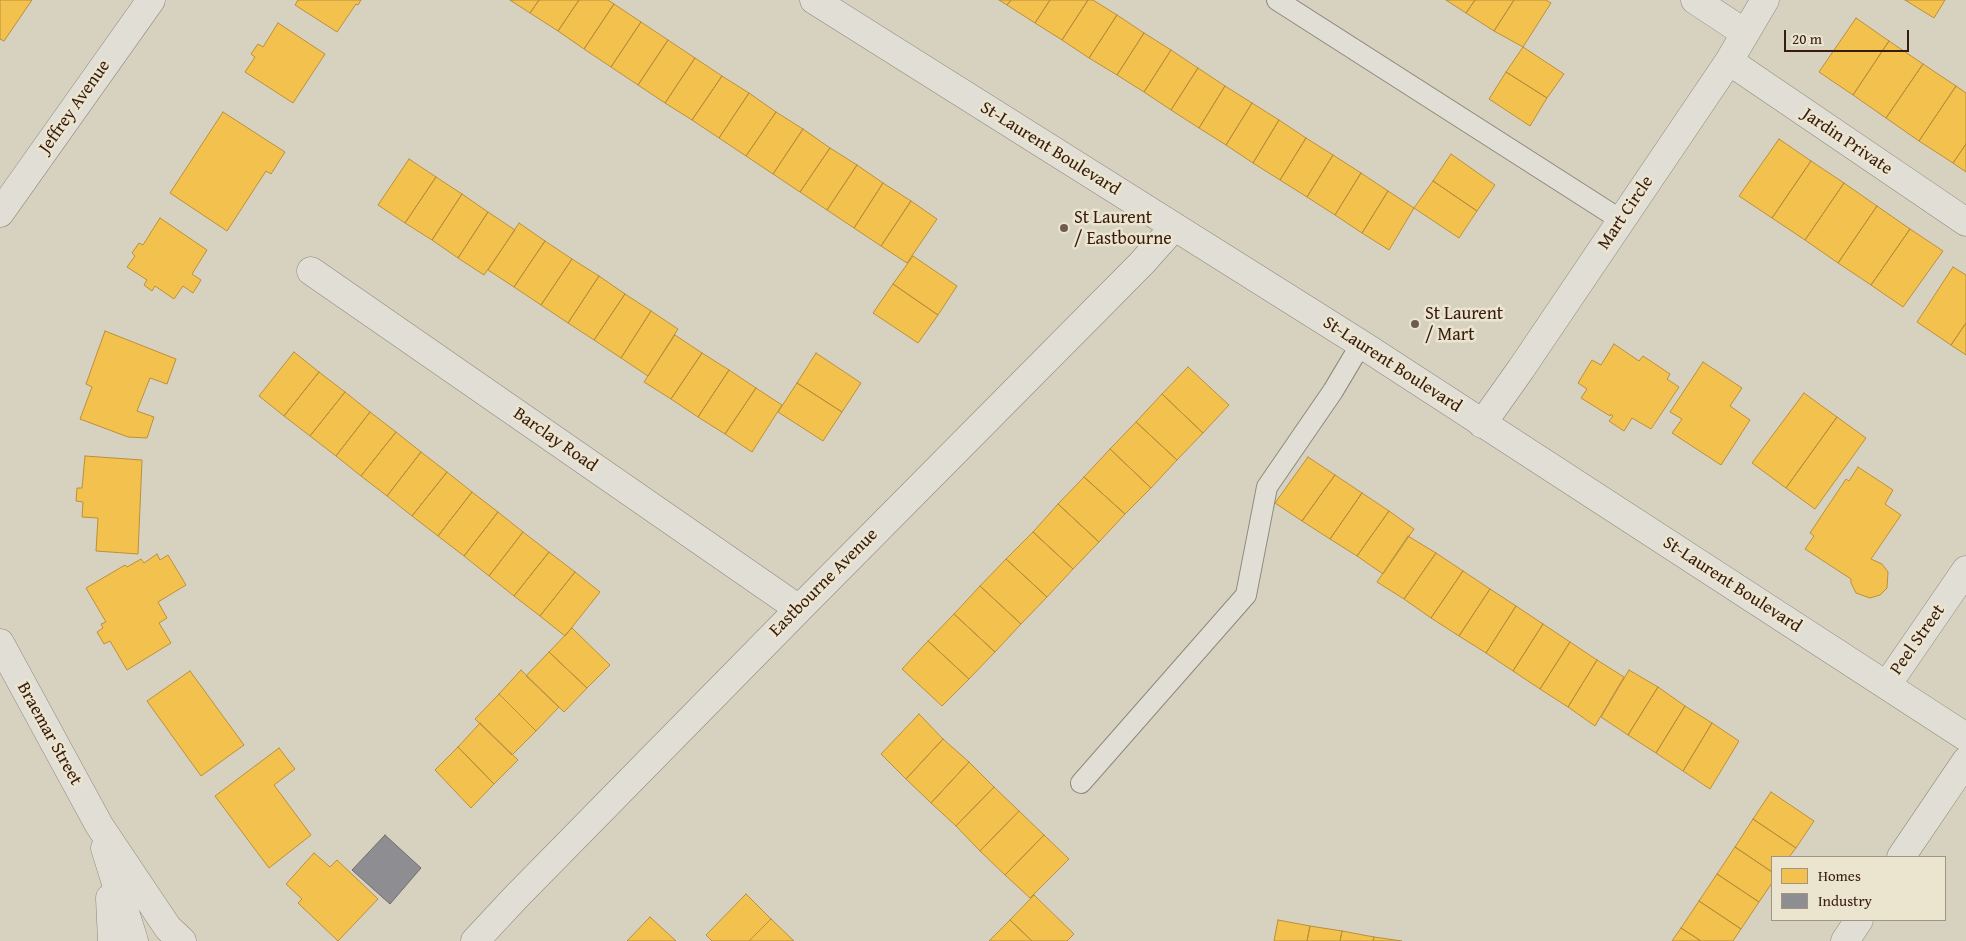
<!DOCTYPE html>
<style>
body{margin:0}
#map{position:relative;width:1966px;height:941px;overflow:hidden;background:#d7d2c0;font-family:"Gentium Book Plus",serif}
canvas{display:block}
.legend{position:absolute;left:1771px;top:856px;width:175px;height:65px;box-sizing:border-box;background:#ebe5d0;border:1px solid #a39482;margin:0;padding:6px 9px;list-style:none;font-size:15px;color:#371b0e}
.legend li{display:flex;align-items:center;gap:10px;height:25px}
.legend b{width:25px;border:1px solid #a39482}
.scale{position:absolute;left:1784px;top:30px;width:125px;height:22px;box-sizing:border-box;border:2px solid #371b0e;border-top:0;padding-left:6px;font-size:15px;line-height:18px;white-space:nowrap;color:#371b0e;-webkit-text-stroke:4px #ebe5d0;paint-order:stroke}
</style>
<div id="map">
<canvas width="1966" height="941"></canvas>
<ul class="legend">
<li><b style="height:14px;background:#f2c14e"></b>Homes</li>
<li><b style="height:14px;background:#8d8d92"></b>Industry</li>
</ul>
<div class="scale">20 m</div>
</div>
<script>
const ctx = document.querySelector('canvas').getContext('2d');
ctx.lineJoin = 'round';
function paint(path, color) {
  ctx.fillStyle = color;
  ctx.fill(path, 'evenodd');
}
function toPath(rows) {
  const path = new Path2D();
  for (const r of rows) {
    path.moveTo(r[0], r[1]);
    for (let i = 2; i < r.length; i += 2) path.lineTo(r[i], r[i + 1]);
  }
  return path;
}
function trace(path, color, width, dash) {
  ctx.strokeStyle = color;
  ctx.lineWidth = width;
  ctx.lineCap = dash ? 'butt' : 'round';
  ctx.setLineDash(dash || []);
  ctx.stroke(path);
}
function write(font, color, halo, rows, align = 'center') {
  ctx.font = font + ' "Gentium Book Plus",serif';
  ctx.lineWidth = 5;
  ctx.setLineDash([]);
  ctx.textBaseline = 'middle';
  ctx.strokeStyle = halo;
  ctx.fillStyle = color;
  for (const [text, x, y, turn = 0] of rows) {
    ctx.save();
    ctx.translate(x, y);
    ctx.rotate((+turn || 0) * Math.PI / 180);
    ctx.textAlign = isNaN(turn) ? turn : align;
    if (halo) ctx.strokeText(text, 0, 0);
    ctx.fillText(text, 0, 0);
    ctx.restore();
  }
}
const homes = toPath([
 [0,0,32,0,4,41,0,39,0,0],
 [298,0,361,0,358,5,356,4,337,32,295,5,298,0],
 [510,0,539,0,530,13,510,0],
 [539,0,579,0,558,31,530,13,539,0],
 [579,0,608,0,614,4,584,49,558,31,579,0],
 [999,0,1011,0,1007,5,999,0],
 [1011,0,1050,0,1035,23,1007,5,1011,0],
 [1050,0,1088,0,1062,40,1035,23,1050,0],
 [1088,0,1093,0,1117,15,1089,58,1062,40,1088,0],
 [1446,0,1475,0,1466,13,1446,0],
 [1475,0,1514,0,1494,31,1466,13,1475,0],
 [1514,0,1546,0,1551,3,1523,47,1494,31,1514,0],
 [1905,0,1945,0,1934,18,1905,0],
 [614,4,641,22,611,67,584,49,614,4],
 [1117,15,1144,33,1117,75,1089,58,1117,15],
 [1856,18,1889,41,1853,95,1819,72,1856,18],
 [641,22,668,40,638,85,611,67,641,22],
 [278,23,325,54,293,103,245,72,255,57,251,54,258,44,263,47,278,23],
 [1144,33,1171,50,1144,92,1117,75,1144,33],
 [668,40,695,58,665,103,638,85,668,40],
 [1889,41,1923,64,1886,118,1853,95,1889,41],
 [1523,47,1564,74,1547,98,1506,72,1523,47],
 [1171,50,1198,68,1171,110,1144,92,1171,50],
 [695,58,722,76,692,120,665,103,695,58],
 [1923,64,1956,86,1919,141,1886,118,1923,64],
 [1198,68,1225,86,1199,128,1171,110,1198,68],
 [1506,72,1547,98,1530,126,1489,99,1506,72],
 [722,76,749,93,719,138,692,120,722,76],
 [1225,86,1252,103,1226,145,1199,128,1225,86],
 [1956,86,1966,93,1966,144,1953,163,1919,141,1956,86],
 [749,93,776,112,746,156,719,138,749,93],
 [1252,103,1279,120,1253,163,1226,145,1252,103],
 [223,112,285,152,271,174,266,171,227,231,170,193,223,112],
 [776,112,803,129,773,174,746,156,776,112],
 [1279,120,1306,138,1280,180,1253,163,1279,120],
 [803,129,830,148,800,192,773,174,803,129],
 [1306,138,1333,155,1307,197,1280,180,1306,138],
 [1779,139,1811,161,1772,218,1739,196,1779,139],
 [1966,144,1966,172,1953,163,1966,144],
 [830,148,857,165,827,210,800,192,830,148],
 [1451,154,1495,185,1477,211,1433,181,1451,154],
 [1333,155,1361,173,1335,215,1307,197,1333,155],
 [409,159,436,177,405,223,378,205,409,159],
 [1811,161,1844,183,1805,240,1772,218,1811,161],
 [857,165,883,183,854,228,827,210,857,165],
 [1361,173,1388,191,1362,233,1335,215,1361,173],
 [436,177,462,194,432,240,405,223,436,177],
 [1433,181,1477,211,1459,238,1414,208,1433,181],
 [883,183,911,201,881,246,854,228,883,183],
 [1844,183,1877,206,1838,263,1805,240,1844,183],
 [1388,191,1414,208,1389,250,1362,233,1388,191],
 [462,194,488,212,458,258,432,240,462,194],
 [911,201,937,219,907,263,881,246,911,201],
 [1877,206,1910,229,1871,285,1838,263,1877,206],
 [488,212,515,230,484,275,458,258,488,212],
 [160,218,207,250,192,274,201,280,193,293,183,286,174,299,155,286,152,291,144,285,147,280,127,267,135,256,132,253,139,243,143,245,160,218],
 [519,223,545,241,514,287,488,270,519,223],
 [1910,229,1943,251,1903,307,1871,285,1910,229],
 [545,241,572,259,541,305,514,287,545,241],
 [913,256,957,286,938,315,893,284,913,256],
 [572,259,599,276,568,323,541,305,572,259],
 [1953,267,1966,275,1966,323,1951,345,1917,322,1953,267],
 [599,276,625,294,594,340,568,323,599,276],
 [893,284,938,315,918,343,873,313,893,284],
 [625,294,651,311,621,358,594,340,625,294],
 [651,311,678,329,648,376,621,358,651,311],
 [1966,323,1966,355,1951,345,1966,323],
 [105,331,176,359,167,384,150,378,137,411,154,417,147,438,128,437,80,419,92,387,86,384,105,331],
 [675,335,702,353,671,399,644,382,675,335],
 [1614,344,1639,361,1643,356,1670,374,1667,379,1679,387,1651,429,1632,418,1624,431,1609,421,1613,416,1611,414,1610,416,1581,398,1587,389,1578,383,1592,360,1601,365,1614,344],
 [294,352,319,372,284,416,259,396,294,352],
 [702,353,729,370,698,417,671,399,702,353],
 [816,353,861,383,842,412,797,383,816,353],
 [1703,362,1742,388,1730,406,1750,420,1721,465,1672,433,1682,419,1670,412,1703,362],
 [1188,367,1229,405,1203,433,1162,394,1188,367],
 [729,370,756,388,725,434,698,417,729,370],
 [319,372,345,392,310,436,284,416,319,372],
 [797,383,842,412,823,441,778,412,797,383],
 [756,388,782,405,752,452,725,434,756,388],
 [345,392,370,412,336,456,310,436,345,392],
 [1804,393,1837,417,1786,488,1752,463,1804,393],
 [1162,394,1203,433,1177,460,1136,422,1162,394],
 [370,412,396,432,361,476,336,456,370,412],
 [1837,417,1866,438,1815,509,1786,488,1837,417],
 [1136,422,1177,460,1151,488,1110,449,1136,422],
 [396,432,421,452,387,496,361,476,396,432],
 [1110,449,1151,488,1125,514,1084,477,1110,449],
 [421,452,447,472,412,516,387,496,421,452],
 [85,456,142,460,138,554,96,551,98,518,82,517,83,502,76,501,77,488,82,488,85,456],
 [1308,457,1335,475,1302,521,1275,503,1308,457],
 [1858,467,1893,490,1885,504,1901,515,1871,559,1882,564,1888,572,1887,588,1880,595,1870,598,1856,593,1851,583,1851,579,1805,549,1814,536,1810,533,1846,479,1849,481,1858,467],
 [447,472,472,492,438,536,412,516,447,472],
 [1335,475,1362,493,1330,539,1302,521,1335,475],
 [1084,477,1125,514,1099,542,1058,504,1084,477],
 [472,492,498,512,464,556,438,536,472,492],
 [1362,493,1389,511,1357,556,1330,539,1362,493],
 [1058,504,1099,542,1073,569,1033,532,1058,504],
 [1389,511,1414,529,1383,574,1357,556,1389,511],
 [498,512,523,532,489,576,464,556,498,512],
 [523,532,549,552,514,596,489,576,523,532],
 [1033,532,1073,569,1047,597,1006,559,1033,532],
 [1408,536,1436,553,1404,599,1377,582,1408,536],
 [549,552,575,572,540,616,514,596,549,552],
 [1436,553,1463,571,1431,618,1404,599,1436,553],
 [157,554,160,560,168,555,186,585,158,602,167,618,159,623,171,643,127,670,110,641,104,644,97,632,103,628,101,624,106,622,86,588,125,565,127,567,141,559,144,563,157,554],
 [1006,559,1047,597,1021,624,980,586,1006,559],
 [1463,571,1490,589,1459,636,1431,618,1463,571],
 [575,572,600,592,565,636,540,616,575,572],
 [980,586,1021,624,995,652,954,614,980,586],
 [1490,589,1516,606,1486,653,1459,636,1490,589],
 [1516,606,1543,624,1513,671,1486,653,1516,606],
 [954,614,995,652,969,679,928,641,954,614],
 [1543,624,1570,642,1540,689,1513,671,1543,624],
 [572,628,610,665,587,688,549,652,572,628],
 [928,641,969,679,942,706,902,669,928,641],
 [1570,642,1597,660,1568,707,1540,689,1570,642],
 [549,652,587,688,564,712,526,676,549,652],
 [1597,660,1624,677,1595,726,1568,707,1597,660],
 [521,670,559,707,536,731,499,694,521,670],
 [1629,670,1658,687,1628,735,1601,717,1629,670],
 [190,671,244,745,201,776,147,701,190,671],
 [1658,687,1685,706,1656,753,1628,735,1658,687],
 [499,694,536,731,512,755,475,719,499,694],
 [1685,706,1712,723,1683,771,1656,753,1685,706],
 [919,714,943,739,906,779,881,754,919,714],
 [480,723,518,760,494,784,458,747,480,723],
 [1712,723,1739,741,1710,789,1683,771,1712,723],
 [943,739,969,762,931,803,906,779,943,739],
 [458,747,494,784,471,808,435,770,458,747],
 [279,748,295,769,274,785,311,835,269,868,215,796,279,748],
 [969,762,994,787,956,826,931,803,969,762],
 [994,787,1019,811,980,851,956,826,994,787],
 [1771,792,1814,821,1796,848,1753,819,1771,792],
 [1019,811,1044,835,1005,875,980,851,1019,811],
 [1753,819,1796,848,1789,857,1772,857,1772,872,1735,847,1753,819],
 [1044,835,1069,859,1030,898,1005,875,1044,835],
 [1735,847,1772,872,1772,883,1759,902,1717,874,1735,847],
 [314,853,330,867,337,860,378,899,338,941,298,903,302,899,286,884,314,853],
 [1717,874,1759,902,1741,929,1699,901,1717,874],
 [746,894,771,919,749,941,712,941,706,935,746,894],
 [1034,895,1074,934,1067,941,1032,941,1010,920,1034,895],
 [1699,901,1741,929,1733,941,1701,941,1681,928,1699,901],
 [650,917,676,941,627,941,650,917],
 [771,919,794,941,749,941,771,919],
 [1010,920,1032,941,989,941,1010,920],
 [1278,920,1310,926,1307,941,1274,941,1278,920],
 [1310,926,1342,931,1340,941,1307,941,1310,926],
 [1681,928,1701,941,1672,941,1681,928],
 [1342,931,1374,937,1373,941,1340,941,1342,931],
 [1374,937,1402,941,1373,941,1374,937]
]);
paint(homes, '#f2c14e');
trace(homes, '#ba8f3b', 1);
const industry = toPath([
 [385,835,421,868,390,904,352,870,385,835]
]);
paint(industry, '#8d8d92');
trace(industry, '#736b6a', 1);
const service = toPath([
 [1277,0,1621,220],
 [1081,783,1246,595,1267,487,1333,391,1361,344]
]);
const minor = toPath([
 [1695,0,1745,33],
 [1729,61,1966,222],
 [0,213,151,0],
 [311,271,799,609],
 [1482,424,1521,369,1729,61,1765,0],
 [0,643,99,825,168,928,182,941],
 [1887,685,1966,570],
 [105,848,134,941],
 [1901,857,1966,761],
 [110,898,112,941],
 [475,941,516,897,799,609,1142,263,1174,227],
 [1845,941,1859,920]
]);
const tertiary = toPath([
 [814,0,1361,344,1966,737]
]);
trace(service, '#8f887c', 22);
trace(minor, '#8f887c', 29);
trace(tertiary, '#8f887c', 29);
trace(service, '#e0ded5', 20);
trace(minor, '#e0ded5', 28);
trace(tertiary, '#e0ded5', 28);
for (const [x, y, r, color] of [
 [1064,228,5,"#6f5b4c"],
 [1415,324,5,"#6f5b4c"]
]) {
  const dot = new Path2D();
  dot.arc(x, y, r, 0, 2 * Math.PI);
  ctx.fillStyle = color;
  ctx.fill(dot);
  trace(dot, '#ebe5d0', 2);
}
write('18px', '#371b0e', '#ebe5d0', [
 ["Jeffrey Avenue",75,107,-55],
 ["Jardin Private",1847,142,34],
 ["St-Laurent Boulevard",1050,149,32],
 ["Mart Circle",1626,213,-56],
 ["St-Laurent Boulevard",1392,365,33],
 ["Barclay Road",555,440,35],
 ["Eastbourne Avenue",824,583,-45],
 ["St-Laurent Boulevard",1732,585,33],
 ["Peel Street",1918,640,-55],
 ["Braemar Street",49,734,61]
]);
write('18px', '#371b0e', '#ebe5d0', [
 ["St Laurent",1074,218],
 ["/ Eastbourne",1074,239],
 ["St Laurent",1425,314],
 ["/ Mart",1425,335]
], 'left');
</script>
